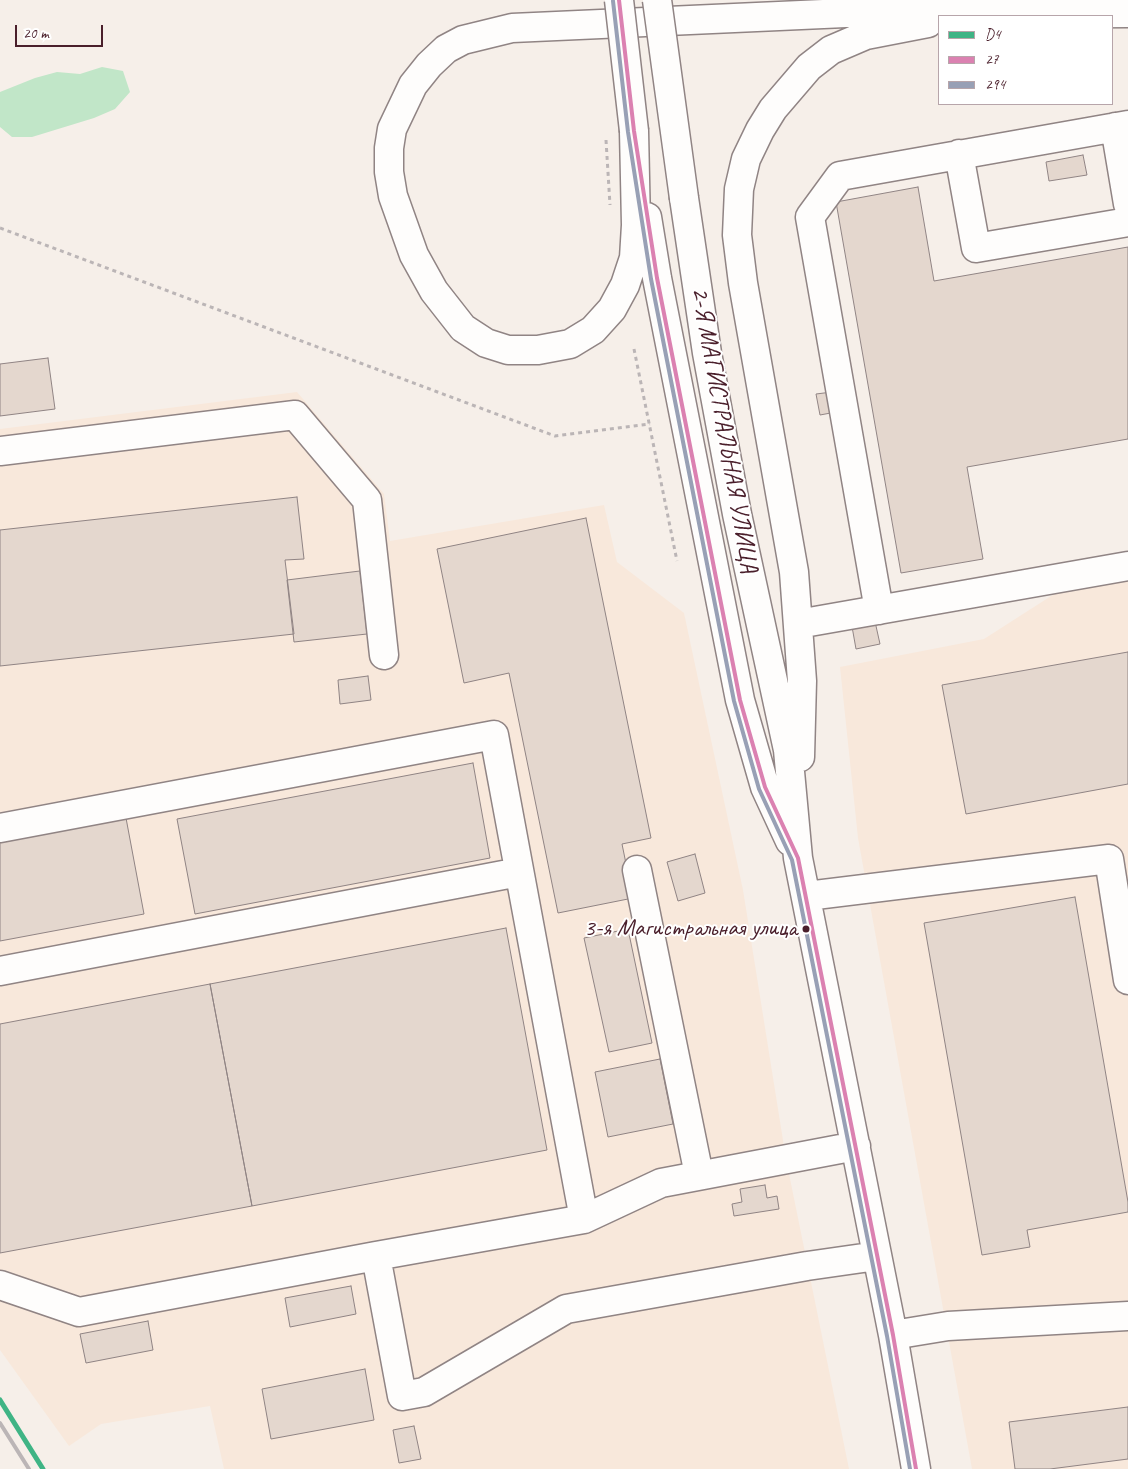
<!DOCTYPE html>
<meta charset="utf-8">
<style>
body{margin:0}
#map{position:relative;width:1128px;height:1469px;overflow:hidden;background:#f6efe9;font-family:Caveat,sans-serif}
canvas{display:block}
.legend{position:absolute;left:938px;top:15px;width:175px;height:90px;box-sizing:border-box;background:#fff;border:1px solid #b7a5aa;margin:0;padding:6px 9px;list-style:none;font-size:15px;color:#4a1f2b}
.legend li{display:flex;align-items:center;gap:10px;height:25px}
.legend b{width:25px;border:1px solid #b7a5aa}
.scale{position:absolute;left:15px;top:25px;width:88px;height:22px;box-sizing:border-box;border:2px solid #4a1f2b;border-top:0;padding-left:6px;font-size:15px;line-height:18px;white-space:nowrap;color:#4a1f2b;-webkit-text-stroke:4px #fff;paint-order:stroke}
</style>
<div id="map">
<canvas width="1128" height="1469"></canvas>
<ul class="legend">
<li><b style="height:6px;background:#3fb485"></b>D4</li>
<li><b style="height:6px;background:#db81b1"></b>27</li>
<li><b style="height:6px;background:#98a0b5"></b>294</li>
</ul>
<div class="scale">20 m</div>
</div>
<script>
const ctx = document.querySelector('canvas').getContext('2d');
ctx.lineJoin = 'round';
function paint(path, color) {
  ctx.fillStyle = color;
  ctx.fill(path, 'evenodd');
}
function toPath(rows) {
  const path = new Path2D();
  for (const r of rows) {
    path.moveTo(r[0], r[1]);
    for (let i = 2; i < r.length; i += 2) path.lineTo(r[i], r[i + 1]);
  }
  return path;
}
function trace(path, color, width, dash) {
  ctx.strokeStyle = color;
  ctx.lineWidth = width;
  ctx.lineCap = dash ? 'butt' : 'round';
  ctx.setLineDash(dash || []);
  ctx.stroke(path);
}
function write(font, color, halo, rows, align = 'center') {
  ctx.font = font + ' Caveat,sans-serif';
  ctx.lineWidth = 4;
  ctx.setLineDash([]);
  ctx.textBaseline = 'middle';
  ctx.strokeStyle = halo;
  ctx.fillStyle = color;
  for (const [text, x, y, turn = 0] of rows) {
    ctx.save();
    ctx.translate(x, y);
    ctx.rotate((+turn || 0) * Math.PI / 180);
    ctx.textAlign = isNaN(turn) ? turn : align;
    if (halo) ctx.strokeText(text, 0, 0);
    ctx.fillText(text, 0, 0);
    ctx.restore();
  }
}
paint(toPath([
 [297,392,384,494,390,541,604,505,617,562,684,613,743,890,786,1159,849,1469,224,1469,210,1406,101,1424,69,1446,0,1350,0,429],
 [1128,578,1128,1469,972,1469,858,838,840,667,984,639,1062,589]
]), '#f8e8db');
paint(toPath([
 [102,67,123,71,130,92,115,109,94,118,32,137,12,137,0,127,0,92,35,78,57,72,80,74]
]), '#c1e6c8');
const building = toPath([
 [1083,155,1087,175,1049,181,1046,162,1083,155],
 [918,187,934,281,1128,247,1128,439,967,467,983,559,901,573,836,202,918,187],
 [48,358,55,409,0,416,0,364,48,358],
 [832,392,836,412,820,415,816,394,832,392],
 [297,497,304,559,285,560,294,634,0,666,0,530,297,497],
 [586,518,651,838,622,844,633,898,558,913,509,673,464,683,437,549,586,518],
 [360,571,367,634,294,642,287,580,360,571],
 [874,617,880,644,856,649,851,621,874,617],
 [1128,652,1128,784,966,814,942,685,1128,652],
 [368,676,371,700,340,704,338,680,368,676],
 [473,763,490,858,195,914,177,819,473,763],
 [126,818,144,914,0,941,0,842,126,818],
 [695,854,705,893,678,901,667,862,695,854],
 [1075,897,1128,1202,1128,1212,1027,1230,1030,1247,982,1255,924,923,1075,897],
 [506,928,547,1150,252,1206,210,984,506,928],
 [628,929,652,1043,609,1052,584,938,628,929],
 [210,984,252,1206,0,1253,0,1024,210,984],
 [660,1059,673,1124,608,1137,595,1072,660,1059],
 [765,1185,767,1198,777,1196,779,1209,734,1216,732,1204,742,1202,740,1189,765,1185],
 [351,1286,356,1314,290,1327,285,1298,351,1286],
 [148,1321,153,1350,86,1363,80,1334,148,1321],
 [365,1369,374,1420,271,1439,262,1389,365,1369],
 [1128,1407,1128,1459,1050,1469,1015,1469,1009,1422,1128,1407],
 [414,1426,421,1459,399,1463,393,1430,414,1426]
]);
paint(building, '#e4d7ce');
trace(building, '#908484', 1);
const minor = toPath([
 [1115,127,1128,204],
 [634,131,636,225,634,258,625,285,612,309,593,330,570,344,538,350,508,350,486,343,463,328,434,291,414,255,393,196,389,172,389,148,392,129,413,85,429,65,446,49,463,40,512,28,912,10,985,14,1128,13],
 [959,154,976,248,1128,222],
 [684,198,707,353,737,514,788,750,798,858,893,1335,916,1469],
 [647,217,657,278,740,700,765,787,790,841],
 [0,451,295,415,367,500,384,655],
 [879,610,810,217,840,176,1128,125],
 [798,624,1128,566],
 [800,757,802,681,794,572,743,283,737,235,739,189,746,159,760,130,773,109,809,67,831,50,866,35,928,23],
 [0,828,494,735,584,1219],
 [637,870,699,1175],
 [807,896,1109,859,1128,980],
 [0,971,519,872],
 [856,1146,661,1183,584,1219,376,1256,402,1396,424,1392,566,1309,807,1266,877,1256],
 [0,1285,79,1312,376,1256],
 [893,1335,948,1326,1128,1316]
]);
trace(minor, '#908484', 31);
trace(toPath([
 [0,228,555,436,650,424],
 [634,349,677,561]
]), '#bbb5b6', 3, [4, 4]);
trace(minor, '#fefdfc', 28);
trace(toPath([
 [0,1423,29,1469]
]), '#bbb5b6', 4);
const minorBridge = toPath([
 [619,0,634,131],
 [657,0,684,198]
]);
trace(minorBridge, '#908484', 31, []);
trace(toPath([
 [606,140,610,205]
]), '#bbb5b6', 3, [4, 4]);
trace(minorBridge, '#fefdfc', 28);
trace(toPath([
 [619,0,634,131,657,278,740,700,765,787,798,858,893,1335,916,1469]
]), '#db81b1', 4);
trace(toPath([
 [613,1,628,132,651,279,734,701,759,789,792,860,887,1336,910,1469]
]), '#98a0b5', 4);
trace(toPath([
 [0,1400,43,1469]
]), '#3fb485', 5);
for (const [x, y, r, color] of [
 [806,929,4.5,"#4a1f2b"]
]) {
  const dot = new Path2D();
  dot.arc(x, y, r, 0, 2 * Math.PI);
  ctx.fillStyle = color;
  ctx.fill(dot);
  trace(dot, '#fff', 2);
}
write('24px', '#4a1f2b', '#fff', [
 ["3-я Магистральная улица",797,929]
], 'right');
write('25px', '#4a1f2b', '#fff', [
 ["2-Я МАГИСТРАЛЬНАЯ УЛИЦА",724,430,80]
]);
</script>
